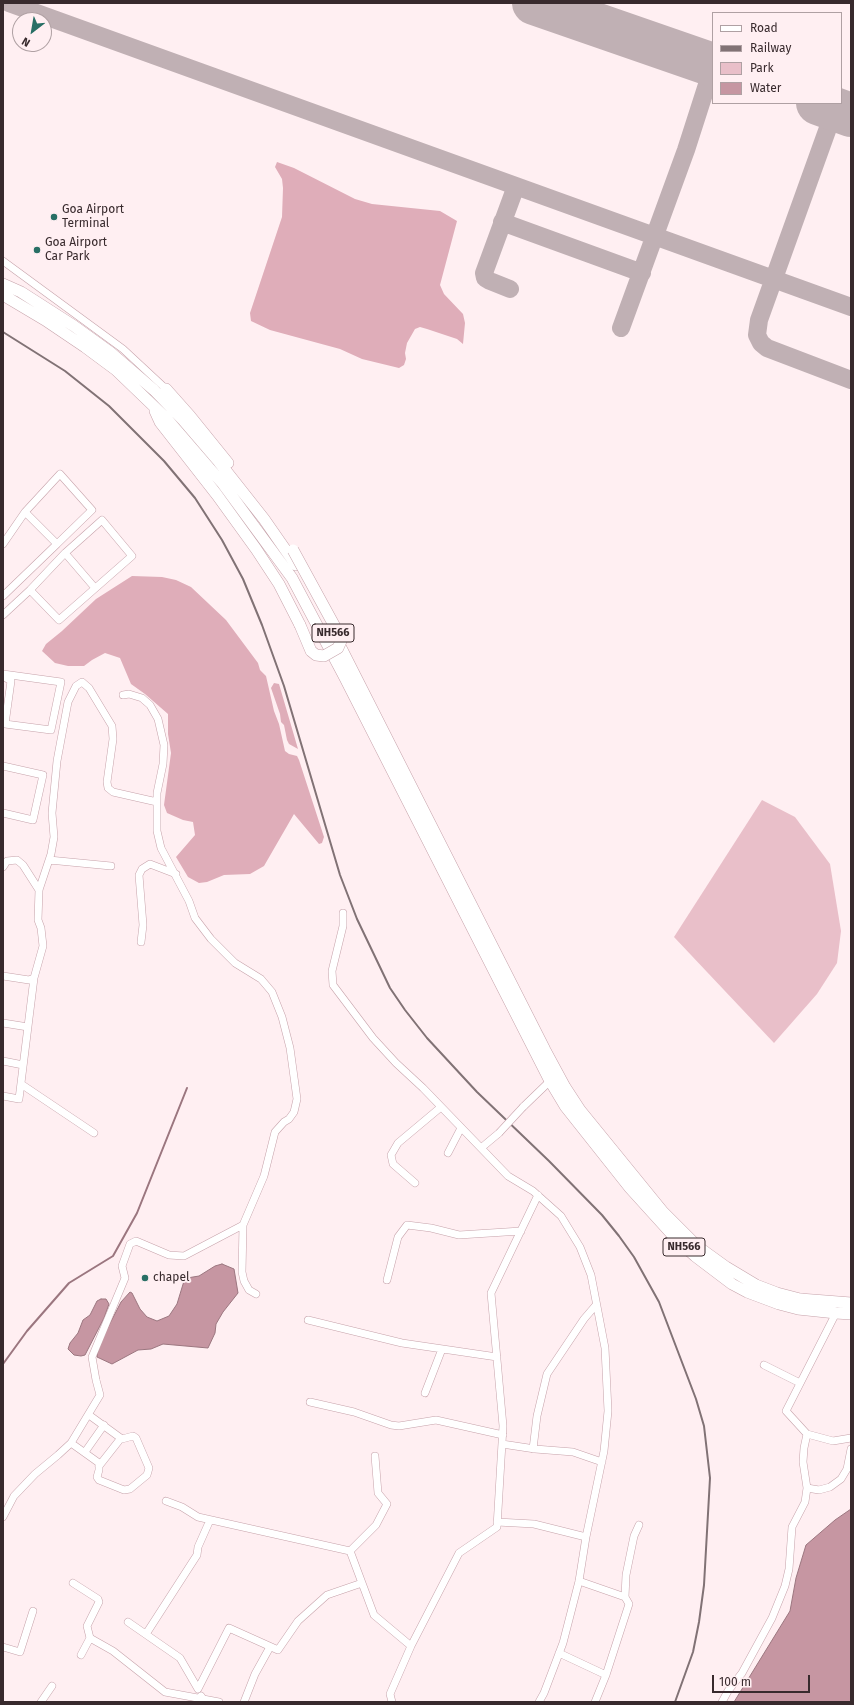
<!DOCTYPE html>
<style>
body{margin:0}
#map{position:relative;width:854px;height:1705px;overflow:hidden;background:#ffeff2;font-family:"Fira Sans",sans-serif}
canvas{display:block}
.frame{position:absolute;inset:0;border:4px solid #382a2d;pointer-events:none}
.legend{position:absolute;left:712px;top:12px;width:130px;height:92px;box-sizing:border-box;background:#ffeff2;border:1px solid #afa0a3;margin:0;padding:5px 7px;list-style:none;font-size:12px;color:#382a2d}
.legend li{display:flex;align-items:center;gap:8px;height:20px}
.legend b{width:20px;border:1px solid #afa0a3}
.north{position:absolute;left:12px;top:12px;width:40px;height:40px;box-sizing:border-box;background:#ffeff2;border:1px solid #afa0a3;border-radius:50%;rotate:211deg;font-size:11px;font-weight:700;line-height:16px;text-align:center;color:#382a2d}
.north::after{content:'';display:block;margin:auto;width:14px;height:18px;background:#286f65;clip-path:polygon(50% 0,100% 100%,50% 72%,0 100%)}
.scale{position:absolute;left:712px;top:1675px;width:98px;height:18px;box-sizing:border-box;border:2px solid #382a2d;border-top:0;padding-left:5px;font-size:12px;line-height:14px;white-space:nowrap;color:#382a2d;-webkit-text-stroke:3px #ffeff2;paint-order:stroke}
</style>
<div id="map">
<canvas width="854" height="1705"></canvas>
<div class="frame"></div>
<ul class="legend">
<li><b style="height:5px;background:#fff"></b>Road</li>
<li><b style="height:5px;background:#817275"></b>Railway</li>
<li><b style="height:11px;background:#e9bfc9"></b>Park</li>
<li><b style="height:11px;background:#c696a2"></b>Water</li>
</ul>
<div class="north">N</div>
<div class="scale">100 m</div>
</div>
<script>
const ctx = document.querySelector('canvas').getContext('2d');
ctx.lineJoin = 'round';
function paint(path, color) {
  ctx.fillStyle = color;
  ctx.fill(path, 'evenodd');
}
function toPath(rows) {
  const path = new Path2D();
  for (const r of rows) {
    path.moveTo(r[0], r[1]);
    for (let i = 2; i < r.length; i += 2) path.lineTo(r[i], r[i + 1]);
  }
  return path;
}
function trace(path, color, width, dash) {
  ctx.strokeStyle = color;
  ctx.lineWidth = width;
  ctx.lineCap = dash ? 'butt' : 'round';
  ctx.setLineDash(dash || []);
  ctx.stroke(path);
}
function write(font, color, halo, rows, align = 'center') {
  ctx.font = font + ' "Fira Sans",sans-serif';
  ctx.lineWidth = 4;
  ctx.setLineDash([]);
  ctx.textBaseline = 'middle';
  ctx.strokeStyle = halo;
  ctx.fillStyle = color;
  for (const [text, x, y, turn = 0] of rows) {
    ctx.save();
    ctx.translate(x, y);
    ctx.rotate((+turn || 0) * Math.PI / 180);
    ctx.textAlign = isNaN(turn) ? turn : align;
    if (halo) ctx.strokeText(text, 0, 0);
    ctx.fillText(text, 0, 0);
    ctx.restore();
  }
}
paint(toPath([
 [762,800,795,817,830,864,841,931,837,963,817,994,774,1043,674,937]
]), '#e9bfc9');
paint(toPath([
 [277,162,294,168,355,199,372,204,440,211,457,221,440,285,444,294,463,314,465,323,463,344,457,339,427,329,420,327,415,329,407,343,405,353,406,359,404,365,399,368,362,359,340,349,270,330,251,321,250,313,282,217,283,188,282,179,275,167],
 [132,576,162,577,176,580,191,587,226,620,258,663,260,670,266,676,274,711,279,724,285,751,289,754,297,756,299,760,324,837,322,843,319,844,294,814,264,866,250,874,224,875,207,882,199,883,188,877,176,857,195,835,193,822,183,820,167,813,164,805,171,753,168,734,168,714,145,694,131,684,120,658,105,653,92,660,84,666,68,666,55,663,42,651,46,644,62,631,96,599],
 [274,683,279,684,298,749,289,744,287,740,284,725,281,722,280,714,271,688]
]), '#dfadb9');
const water = toPath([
 [222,1264,234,1269,238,1293,223,1312,216,1324,215,1333,208,1348,163,1344,151,1349,138,1350,112,1364,97,1357,98,1350,101,1341,121,1302,130,1292,132,1293,140,1309,147,1317,157,1321,169,1316,177,1304,184,1281,187,1278,199,1276,215,1266,222,1264],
 [101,1299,106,1299,109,1304,104,1318,85,1355,81,1356,74,1355,68,1349,70,1343,78,1333,83,1320,90,1315,97,1301,101,1299],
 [851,1509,851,1702,734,1702,790,1611,796,1578,806,1545,835,1520,851,1509]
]);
paint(water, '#c696a2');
trace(water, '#9b767f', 1);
trace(toPath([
 [3,1364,27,1331,69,1283,113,1256,137,1213,187,1088]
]), '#9b767f', 2);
trace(toPath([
 [9,3,851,307],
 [833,108,828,128,759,320,757,335,761,343,767,348,851,380],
 [502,222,642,273],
 [510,289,490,281,485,278,484,273,516,186],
 [621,328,686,150,713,66]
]), '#c0b0b4', 18);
trace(toPath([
 [534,3,713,65],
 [818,103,851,115]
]), '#c0b0b4', 44);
const minor = toPath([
 [3,261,123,349,166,389],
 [25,512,60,474,92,510,57,544],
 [3,544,25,512,57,544,3,596],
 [65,553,95,588],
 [3,615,30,590,65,553,102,520,132,556,59,620,30,590],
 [3,674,61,682,51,730,5,724,11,681,3,676],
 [123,695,129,694,142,698,150,705,158,719,164,745,163,764,157,793,157,802],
 [3,766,43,775,33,820,3,813],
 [49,860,111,866],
 [3,867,7,861,17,860,23,865,39,890],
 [343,913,343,926,332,971,333,985,373,1038,396,1063,423,1088,508,1176,533,1191,561,1216,580,1247,591,1275,605,1348,608,1411,604,1451,586,1537,579,1581,563,1643,544,1693,539,1702],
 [141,942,143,925,139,875,142,869,150,864,176,874],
 [3,976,29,980,34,978,43,946,41,928,38,920,39,890,51,854,54,837,52,813,57,761,68,702,76,686,82,682,89,688,112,726,113,739,107,782,108,788,113,792,157,802,157,831,161,848,189,901,195,918,211,939,235,963,261,979,272,992,282,1017,290,1048,297,1099,294,1112,289,1119,284,1122,275,1132,264,1176,243,1225,242,1272,244,1281,249,1290,256,1294],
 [3,1023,28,1027],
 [3,1061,23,1065],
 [21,1084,94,1133],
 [3,1096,19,1099,34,978],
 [523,1107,550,1081,551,1077],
 [481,1148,499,1133],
 [448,1153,461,1128],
 [415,1183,393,1164,391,1155,398,1143,441,1107],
 [387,1280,398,1237,407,1225,431,1228,459,1235,521,1231],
 [836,1313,786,1411,807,1434,833,1441,851,1438],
 [308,1320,402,1343,497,1357],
 [764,1365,800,1383],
 [425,1393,442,1349],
 [310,1402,354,1412,391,1425,399,1426,436,1420,503,1435],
 [71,1443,99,1463,99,1470,97,1477,99,1480,124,1490,130,1489,147,1475,149,1468,136,1438,133,1436,122,1439,89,1415],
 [502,1444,535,1449,573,1452,602,1462],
 [533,1449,537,1416,547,1374,584,1319,596,1305],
 [85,1452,104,1425],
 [99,1466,121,1438],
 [807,1488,819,1490,830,1487,841,1479,847,1469,851,1449],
 [166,1501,182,1507,198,1517,350,1551,376,1525,387,1504,378,1493,375,1456],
 [3,1517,14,1496,35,1474,58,1455,71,1443,100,1395,96,1380,92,1357,125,1278,122,1266,130,1244,136,1241,169,1255,184,1256,243,1225],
 [497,1522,534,1524,586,1537],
 [350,1551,374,1615,411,1646,390,1694,392,1702],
 [579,1581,625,1597,629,1604,606,1675,595,1702],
 [73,1583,98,1599,99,1602,87,1626,90,1638],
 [625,1597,626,1575,634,1536,639,1525],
 [128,1622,180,1658,198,1689,229,1628,278,1650,298,1621,327,1595,362,1583],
 [146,1634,197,1555,198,1547,210,1520],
 [411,1646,459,1553,497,1527,503,1426,491,1293,538,1195],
 [3,1647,20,1652,33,1611],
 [559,1653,606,1675],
 [81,1655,90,1638,113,1651,165,1692,203,1699],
 [201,1696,203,1699,219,1702],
 [41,1702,52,1686],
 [244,1702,255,1674,270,1647],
 [722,1702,728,1691,742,1673,772,1618,785,1586,789,1569,792,1527,805,1502,807,1488,803,1462,804,1448,807,1434]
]);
const trunk = toPath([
 [3,284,21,292,74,326,110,352,154,390,183,420,219,462,264,519,296,565],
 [3,295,45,320,85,347,116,370,167,419,223,484,292,578,345,678,550,1081,565,1106,630,1188,678,1241,695,1256,732,1284,747,1292,779,1304,798,1309,836,1313,851,1314],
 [166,389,190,416,228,463],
 [155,411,160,422,217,495,256,549,279,584,300,625],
 [336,638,545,1050,565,1087,580,1110,663,1212,697,1246,726,1267,756,1285,777,1293,800,1299,851,1303]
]);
trace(minor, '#c6a2aa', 8);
trace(trunk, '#c6a2aa', 12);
trace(minor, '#fff', 7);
trace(trunk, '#fff', 11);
trace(toPath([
 [3,332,65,371,109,406,164,461,195,498,222,540,243,579,262,625,284,686,340,875,357,919,390,988,405,1010,427,1038,477,1092,549,1161,602,1215,619,1236,634,1257,659,1302,696,1399,704,1426,710,1478,704,1585,699,1622,693,1652,675,1702]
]), '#817275', 2);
const minorBridge = toPath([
 [499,1133,523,1107]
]);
const trunkBridge = toPath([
 [293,550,340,636,341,641,338,648,324,656,316,655,311,651,300,625]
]);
trace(minorBridge, '#c6a2aa', 8, []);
trace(trunkBridge, '#c6a2aa', 12, []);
trace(minorBridge, '#fff', 7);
trace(trunkBridge, '#fff', 11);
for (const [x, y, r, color] of [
 [54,217,4,"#286f65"],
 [37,250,4,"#286f65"],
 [145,1278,4,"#286f65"]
]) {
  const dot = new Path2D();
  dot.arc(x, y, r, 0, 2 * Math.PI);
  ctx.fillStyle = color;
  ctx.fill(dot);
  trace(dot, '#ffeff2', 1.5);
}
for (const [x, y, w] of [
 [333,633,42],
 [684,1247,42]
]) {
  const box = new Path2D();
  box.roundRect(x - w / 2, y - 9, w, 18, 3);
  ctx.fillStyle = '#ffeff2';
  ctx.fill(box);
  trace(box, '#382a2d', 1);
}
write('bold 11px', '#382a2d', null, [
 ["NH566",333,633],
 ["NH566",684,1247]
]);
write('12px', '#382a2d', '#ffeff2', [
 ["Goa Airport",62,210],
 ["Terminal",62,224],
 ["Goa Airport",45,243],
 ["Car Park",45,257],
 ["chapel",153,1278]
], 'left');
</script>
